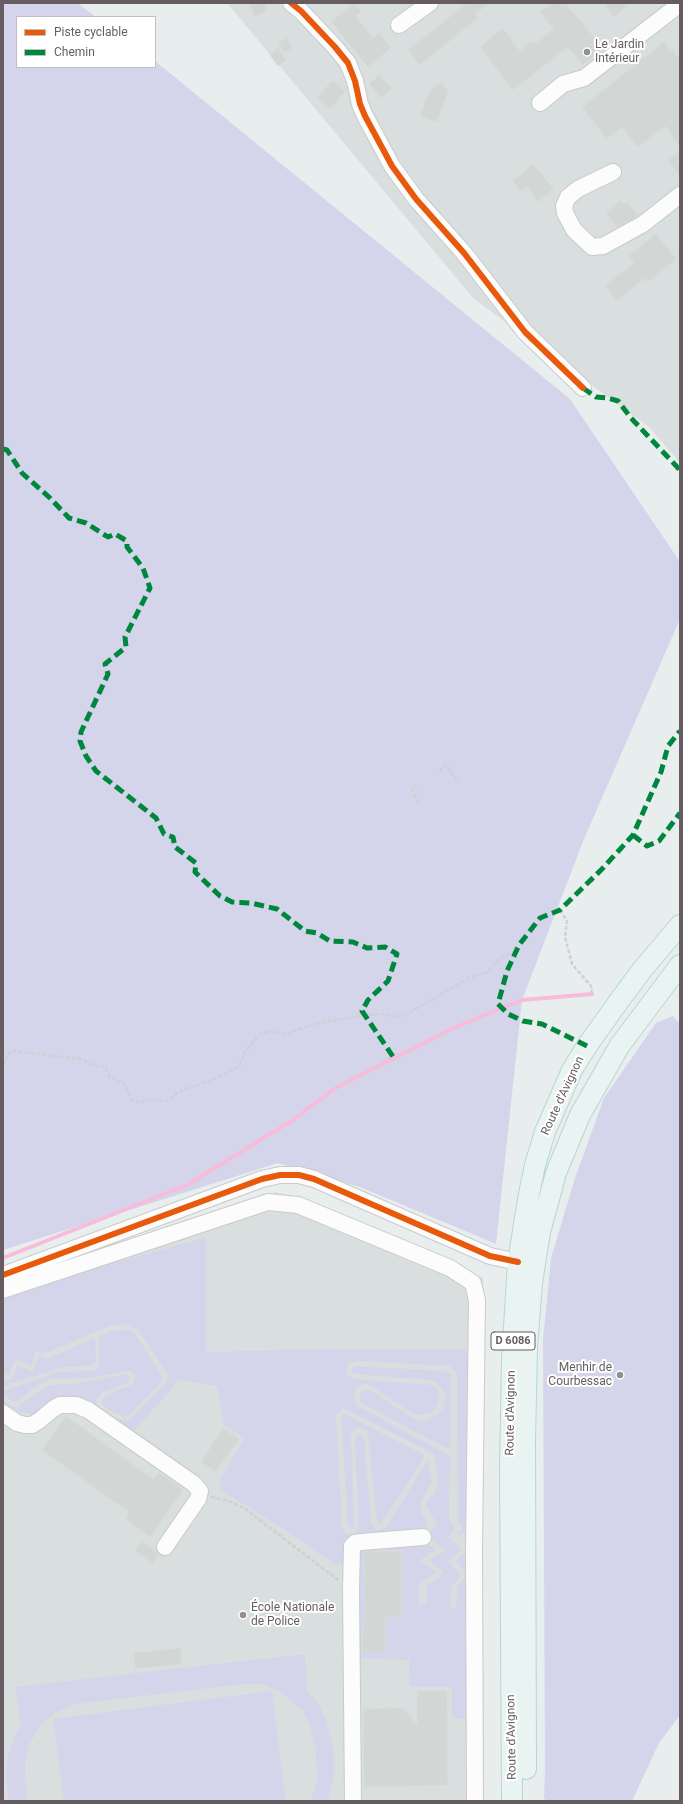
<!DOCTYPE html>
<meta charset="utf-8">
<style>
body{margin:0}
#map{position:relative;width:683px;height:1804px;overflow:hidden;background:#e8eeed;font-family:Roboto,sans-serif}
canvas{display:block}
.frame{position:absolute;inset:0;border:4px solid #675d61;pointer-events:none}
.legend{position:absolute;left:16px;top:16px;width:140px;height:52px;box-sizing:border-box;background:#fff;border:1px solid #c2bec0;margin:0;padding:5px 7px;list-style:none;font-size:12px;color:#675d61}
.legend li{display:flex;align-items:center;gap:8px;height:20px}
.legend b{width:20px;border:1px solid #c2bec0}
</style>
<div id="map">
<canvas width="683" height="1804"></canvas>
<div class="frame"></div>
<ul class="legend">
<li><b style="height:5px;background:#e8590c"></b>Piste cyclable</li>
<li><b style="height:5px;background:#00873e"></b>Chemin</li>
</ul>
</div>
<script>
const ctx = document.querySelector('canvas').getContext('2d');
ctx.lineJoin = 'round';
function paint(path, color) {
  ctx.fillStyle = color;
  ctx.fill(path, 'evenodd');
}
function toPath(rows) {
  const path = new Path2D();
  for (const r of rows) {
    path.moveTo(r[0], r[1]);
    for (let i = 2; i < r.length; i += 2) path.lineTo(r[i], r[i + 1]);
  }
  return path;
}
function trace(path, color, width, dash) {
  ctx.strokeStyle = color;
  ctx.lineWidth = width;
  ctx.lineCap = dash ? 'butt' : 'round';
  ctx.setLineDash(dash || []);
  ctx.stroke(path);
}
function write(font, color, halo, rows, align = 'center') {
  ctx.font = font + ' Roboto,sans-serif';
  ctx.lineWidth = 4;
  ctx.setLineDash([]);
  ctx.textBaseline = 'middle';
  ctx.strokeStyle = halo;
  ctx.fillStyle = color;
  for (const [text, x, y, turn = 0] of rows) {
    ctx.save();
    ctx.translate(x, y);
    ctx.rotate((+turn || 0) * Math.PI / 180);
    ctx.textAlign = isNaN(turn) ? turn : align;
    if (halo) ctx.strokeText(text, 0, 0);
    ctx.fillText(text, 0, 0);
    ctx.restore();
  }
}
paint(toPath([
 [227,3,680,3,680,463,649,427,474,299]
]), '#d9dfde');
paint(toPath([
 [276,1192,297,1198,483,1278,482,1428,484,1801,3,1801,3,1288]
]), '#d8dfde');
paint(toPath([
 [3,3,77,3,96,17,17,17,17,67,155,67,155,61,570,399,680,562,680,619,584,839,522,1000,496,1244,360,1187,278,1163,3,1250],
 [673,1016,680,1024,680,1715,659,1743,632,1801,546,1801,544,1798,545,1770,543,1340,551,1258,575,1178,604,1098,656,1023],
 [206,1237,206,1352,323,1349,465,1350,469,1353,469,1528,465,1533,457,1535,462,1529,458,1519,457,1374,450,1366,360,1361,348,1363,346,1373,348,1376,354,1379,431,1385,437,1388,440,1395,437,1405,431,1413,422,1415,412,1413,368,1384,361,1384,356,1389,354,1399,356,1405,450,1456,449,1518,455,1528,448,1537,462,1550,448,1561,461,1576,451,1587,451,1607,456,1608,457,1587,467,1575,456,1561,465,1553,469,1552,468,1719,452,1718,452,1687,410,1687,409,1660,357,1658,358,1548,423,1540,436,1550,420,1560,436,1572,419,1583,419,1605,426,1605,427,1586,444,1573,429,1560,446,1551,428,1536,437,1524,427,1507,427,1501,435,1493,438,1482,435,1457,432,1453,343,1408,336,1414,342,1527,345,1533,349,1535,354,1534,359,1529,355,1437,357,1434,360,1433,364,1438,371,1524,376,1530,386,1528,428,1460,432,1480,429,1488,422,1499,420,1506,422,1514,428,1524,421,1535,354,1537,347,1564,336,1565,303,1541,220,1489,221,1478,245,1438,223,1424,218,1386,178,1380,167,1394,134,1431,128,1431,80,1399,73,1397,60,1396,39,1411,31,1414,20,1412,3,1404,3,1401,10,1406,17,1407,49,1385,75,1384,127,1374,130,1377,128,1383,102,1392,96,1400,97,1406,110,1417,124,1421,130,1420,164,1385,169,1377,138,1330,126,1324,110,1326,43,1354,36,1351,31,1366,16,1359,9,1375,3,1374,3,1296,48,1282],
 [115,1330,129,1330,134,1332,162,1376,162,1381,128,1416,123,1417,107,1409,103,1405,102,1401,105,1396,133,1384,135,1375,130,1371,88,1378,50,1379,32,1389,19,1400,15,1402,6,1398,3,1393,6,1390,59,1372,93,1371,98,1367,99,1363,98,1336],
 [95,1338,96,1361,93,1364,85,1366,63,1367,3,1386,3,1379,11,1380,18,1365,33,1372,40,1356,46,1359],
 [354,1366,445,1371,451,1375,451,1448,449,1449,364,1405,360,1401,359,1396,362,1392,365,1390,370,1390,412,1418,419,1421,426,1420,434,1417,442,1410,445,1399,444,1391,439,1384,431,1380,354,1374,351,1370],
 [344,1414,424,1455,420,1465,380,1524,377,1521,368,1434,366,1430,359,1427,353,1431,351,1436,354,1526,350,1527,348,1525,341,1416],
 [305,1654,307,1691,318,1703,327,1722,334,1750,334,1776,328,1801,310,1801,317,1781,316,1749,310,1726,303,1710,278,1690,262,1684,244,1684,91,1702,73,1705,56,1712,40,1726,29,1745,25,1761,25,1777,28,1801,9,1801,6,1776,8,1756,15,1735,21,1726,15,1687],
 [272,1691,286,1801,64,1801,53,1719]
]), '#d4d5eb');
trace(toPath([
 [3,1258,187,1185,293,1120,334,1089,449,1030,522,1000,592,994]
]), '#f8bcdb', 4);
const building = toPath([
 [249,3,264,3,267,11,255,17,249,3],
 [354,3,361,11,355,16,366,29,373,38,379,33,391,48,368,67,331,22,354,3],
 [467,3,490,3,475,14,478,18,420,65,408,50,467,3],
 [552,3,565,3,603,48,583,65,568,47,513,90,480,47,503,28,520,51,531,41,534,44,554,29,540,12,552,3],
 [603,3,630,3,614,17,603,3],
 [286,37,293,47,284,53,278,44,286,37],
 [664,42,670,50,672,49,680,59,680,147,665,126,638,147,622,127,607,139,582,107,664,42],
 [278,48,286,60,278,66,270,55,278,48],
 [379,75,392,89,381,98,369,84,379,75],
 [333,80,345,91,330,109,317,97,333,80],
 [441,82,448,91,437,122,420,116,427,96,432,89,441,82],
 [680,151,680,176,668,160,680,151],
 [533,164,554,189,538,202,527,187,521,191,513,181,533,164],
 [621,200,624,204,627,202,638,216,617,227,606,213,621,200],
 [656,234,676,259,648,282,645,278,616,301,605,285,634,263,628,256,656,234],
 [66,1416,153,1479,159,1472,183,1490,150,1537,126,1519,129,1512,42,1450,66,1416],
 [223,1428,239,1439,216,1472,201,1462,223,1428],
 [142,1541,159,1554,153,1564,135,1550,142,1541],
 [364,1551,402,1551,402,1617,386,1617,386,1652,362,1653,362,1624,365,1624,364,1551],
 [181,1648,182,1664,135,1669,134,1653,181,1648],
 [417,1691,447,1691,448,1785,364,1787,363,1709,402,1708,417,1724,417,1691]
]);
paint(building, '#d2d6d5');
trace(building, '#d8dddc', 1);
const minor = toPath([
 [291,3,301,11,335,47,348,63,355,81,360,104,365,116,392,166,416,199,464,253,525,332,583,388],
 [399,25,430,3],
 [540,103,563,84,584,78,680,4],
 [613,172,578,189,568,197,564,206,565,213,574,230,592,247,603,246,643,224,680,195],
 [3,1275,262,1179,280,1175,299,1175,314,1179,490,1256,518,1262],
 [3,1290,268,1202,298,1205,450,1268,473,1283,477,1300,474,1550,475,1801],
 [3,1413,17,1423,25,1425,32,1425,40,1420,53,1409,60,1405,76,1405,88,1410,194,1484,200,1491,198,1499,165,1547],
 [353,1801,351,1589,352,1546,355,1543,361,1542,423,1537]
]);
const major = toPath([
 [526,1769,525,1439,527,1348,532,1283,540,1232,556,1173,580,1115,620,1045,680,965],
 [512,1801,510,1468,512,1359,518,1262,528,1199,535,1165,545,1132,572,1070,587,1046,619,1001,642,970,680,925]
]);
trace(minor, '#c9caca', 18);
trace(major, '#b5d7cf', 22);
trace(toPath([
 [439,771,446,765,459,783],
 [417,784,412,790,420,806],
 [560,910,567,921,565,937,572,964,591,986,592,994],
 [3,1065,6,1061,7,1054,13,1051,80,1059,93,1065,105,1067,110,1077,124,1083,132,1100,140,1103,149,1099,160,1101,170,1100,178,1092,222,1076,239,1066,246,1050,259,1035,269,1031,285,1034,318,1023,365,1015,383,1014,396,1017,407,1014,471,977,487,972,500,958,517,950],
 [211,1497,229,1501,244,1508,338,1580]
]), '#d1cfd5', 2.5, [4, 2]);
trace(minor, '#fcfcfc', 16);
trace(major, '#e9f3f2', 20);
trace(toPath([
 [583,388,596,397,608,398,618,401,631,418,680,470],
 [3,449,7,450,22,473,50,498,69,518,86,523,108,537,115,534,127,541,127,547,143,568,150,588,125,637,126,647,105,664,108,674,81,732,80,741,86,756,96,771,156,818,164,834,173,837,175,847,196,863,195,872,220,896,232,902,251,903,277,909,305,931,317,933,330,941,353,942,367,948,385,947,397,954,388,981,368,1000,362,1011,394,1058],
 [633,835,647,846,659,841,680,813],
 [587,1046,542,1024,523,1021,508,1014,498,1004,507,971,519,945,540,918,560,910,602,869,633,835,661,772,668,746,680,731]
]), '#00873e', 5, [10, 5]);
trace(toPath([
 [291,3,301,11,335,47,348,63,355,81,360,104,365,116,392,166,416,199,464,253,525,332,583,388],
 [3,1275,262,1179,280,1175,299,1175,314,1179,490,1256,518,1262]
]), '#e8590c', 6);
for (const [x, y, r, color] of [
 [587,52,4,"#949092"],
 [620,1375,4,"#949092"],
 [243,1615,4,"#949092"]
]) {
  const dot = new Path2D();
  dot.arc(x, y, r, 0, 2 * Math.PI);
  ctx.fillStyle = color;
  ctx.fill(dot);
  trace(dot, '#fff', 1.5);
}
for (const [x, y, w] of [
 [513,1341,44]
]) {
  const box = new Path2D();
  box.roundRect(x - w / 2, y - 9, w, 18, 3);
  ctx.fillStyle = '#fff';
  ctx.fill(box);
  trace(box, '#675d61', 1);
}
write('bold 11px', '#675d61', null, [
 ["D 6086",513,1341]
]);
write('12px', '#675d61', '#fff', [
 ["Le Jardin",595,45],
 ["Intérieur",595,59],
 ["Menhir de",612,1368,"right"],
 ["Courbessac",612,1382,"right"],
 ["École Nationale",251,1608],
 ["de Police",251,1622]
], 'left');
write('12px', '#675d61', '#fff', [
 ["Route d'Avignon",563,1096,-65],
 ["Route d'Avignon",511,1413,-89],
 ["Route d'Avignon",512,1737,-91]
]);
</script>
